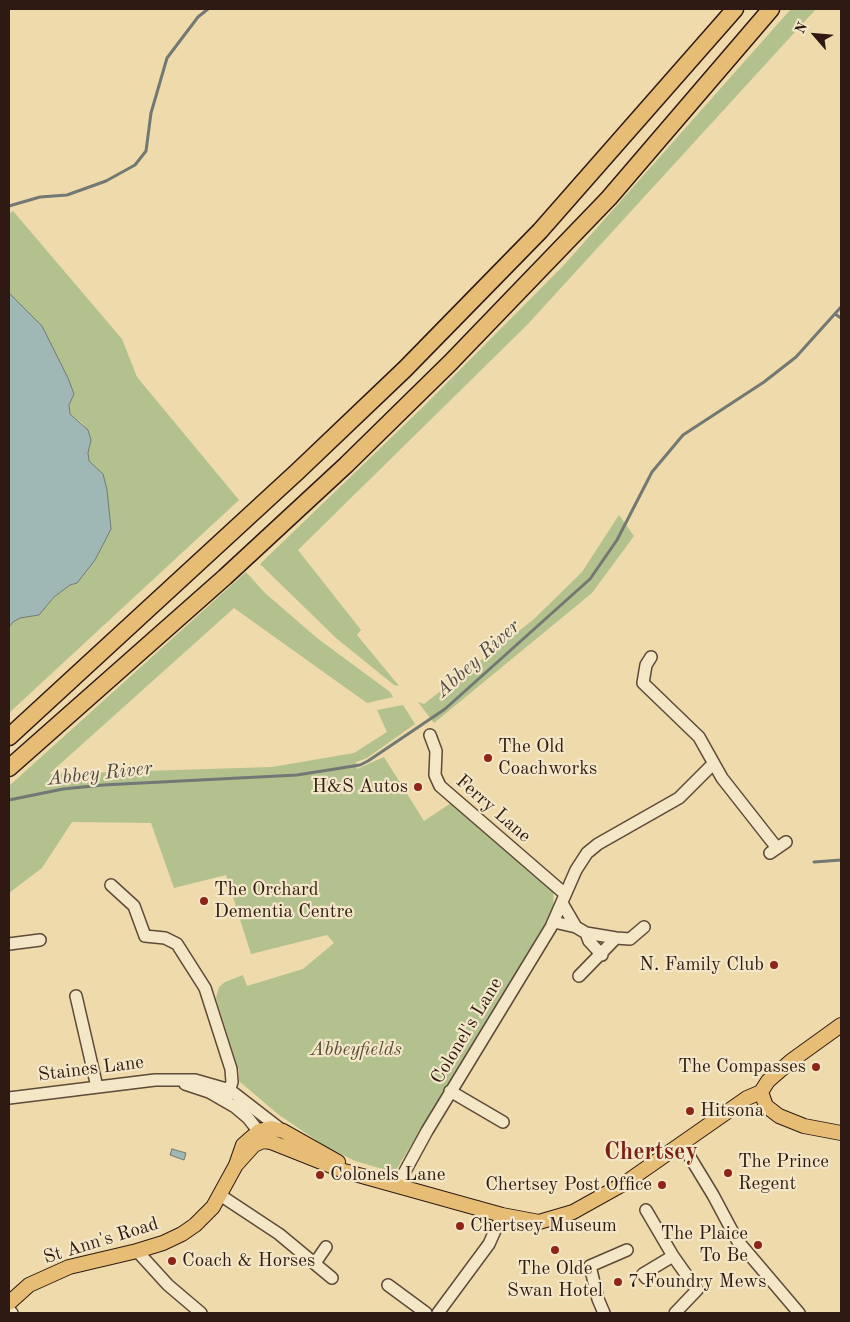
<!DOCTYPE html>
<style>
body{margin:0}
#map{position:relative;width:850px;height:1322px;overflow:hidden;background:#eedaab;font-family:"Old Standard TT",serif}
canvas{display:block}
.frame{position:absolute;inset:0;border:10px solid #2e1a12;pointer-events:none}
.north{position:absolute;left:790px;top:10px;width:50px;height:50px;-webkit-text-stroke:4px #f4e7c8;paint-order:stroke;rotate:297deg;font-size:14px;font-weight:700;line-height:20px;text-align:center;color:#2e1a12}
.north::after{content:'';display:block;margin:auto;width:18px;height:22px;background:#2e1a12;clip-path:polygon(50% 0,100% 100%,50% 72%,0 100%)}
</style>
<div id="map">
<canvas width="850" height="1322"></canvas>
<div class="frame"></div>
<div class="north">N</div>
</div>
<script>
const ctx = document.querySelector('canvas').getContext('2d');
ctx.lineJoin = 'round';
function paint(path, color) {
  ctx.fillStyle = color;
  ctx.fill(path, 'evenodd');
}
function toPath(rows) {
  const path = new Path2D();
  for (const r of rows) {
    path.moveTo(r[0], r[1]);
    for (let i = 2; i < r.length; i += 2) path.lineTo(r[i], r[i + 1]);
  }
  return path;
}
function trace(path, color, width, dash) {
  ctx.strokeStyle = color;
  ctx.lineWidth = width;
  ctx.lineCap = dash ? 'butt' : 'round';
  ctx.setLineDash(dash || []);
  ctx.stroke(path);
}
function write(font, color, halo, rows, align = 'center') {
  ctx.font = font + ' "Old Standard TT",serif';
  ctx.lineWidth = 4.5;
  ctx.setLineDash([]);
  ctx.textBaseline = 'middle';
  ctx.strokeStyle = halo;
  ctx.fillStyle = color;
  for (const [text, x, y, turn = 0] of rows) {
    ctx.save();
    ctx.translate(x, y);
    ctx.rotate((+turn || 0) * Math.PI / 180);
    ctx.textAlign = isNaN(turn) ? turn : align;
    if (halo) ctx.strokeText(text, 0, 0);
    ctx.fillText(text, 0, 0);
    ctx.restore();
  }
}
paint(toPath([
 [791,9,816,9,527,325,298,550,361,630,357,635,399,686,394,685,336,638,260,564,425,405,564,265],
 [13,211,122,339,137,377,239,500,9,713,9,627,13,622,20,618,39,615,54,597,70,585,74,584,95,560,111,529,109,513,89,461,88,453,91,440,83,424,70,414,69,405,73,397,68,378,23,307,9,293,9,214],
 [619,515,634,536,592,593,434,723,418,702,424,704,533,620,582,572],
 [246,572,265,593,317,638,390,692,393,697,367,703,234,608,49,774,272,767,354,753,387,732,377,710,403,705,415,724,367,758,356,762,357,769,384,757,424,821,451,803,553,892,554,909,396,1170,386,1170,355,1161,325,1146,279,1115,239,1081,239,1071,216,998,219,987,225,982,243,975,247,986,303,969,334,943,327,935,251,954,226,875,174,888,151,823,72,822,42,868,9,893,9,786]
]), '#b2c18e');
const water = toPath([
 [9,293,42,326,68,378,74,394,69,405,70,414,88,430,91,440,88,453,89,461,103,474,107,490,111,529,95,560,77,583,70,585,54,597,39,615,20,618,13,622,9,627,9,293],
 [172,1149,186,1153,184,1160,170,1155,172,1149]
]);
paint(water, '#9fb8b5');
trace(water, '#727974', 1);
trace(toPath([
 [9,206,40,197,67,195,106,181,135,165,146,151,151,113,167,58,198,17,208,9],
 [835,314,841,318],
 [9,800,63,789,103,785,297,775,360,765,368,761,445,709,590,579,617,540,652,472,683,435,764,382,796,357,841,307],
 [814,862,841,860]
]), '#727974', 3);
const minor = toPath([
 [651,657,646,665,643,683,699,737,722,778,777,848],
 [430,735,436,751,435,775,440,786,565,894],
 [770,853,786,842],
 [111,885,134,906,145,936,165,938,177,944,205,988,231,1069,232,1082,226,1100],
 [562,903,576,927],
 [554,922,576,927,586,933,616,938,630,939,644,927],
 [586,933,589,941,602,955],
 [9,944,40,940],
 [579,976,616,938],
 [76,996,97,1087],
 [185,1084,209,1092,235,1107,248,1118,263,1137],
 [450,1091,503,1122],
 [9,1098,155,1080,195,1080,230,1090,283,1131],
 [682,1144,713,1195,737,1240,799,1313],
 [397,1186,427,1131,551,927,576,870,587,853,598,844,679,798,713,764],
 [220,1195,279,1234,332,1278],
 [646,1210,673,1256,697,1290,675,1313],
 [137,1251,168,1285,201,1313],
 [315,1263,326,1247],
 [646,1278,643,1274,673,1256],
 [388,1285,426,1313],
 [9,1310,12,1313],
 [438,1313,489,1244,502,1215],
 [604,1313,598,1299,590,1266,627,1250]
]);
const major = toPath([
 [761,1092,766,1106,779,1116,804,1126,841,1133],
 [236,1165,254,1145,263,1141,271,1142,344,1171,502,1215,539,1222,573,1212,625,1183,747,1098,761,1092,768,1081,791,1061,841,1025],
 [9,1303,29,1285,69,1267,137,1251,163,1243,182,1234,195,1225,213,1207,236,1165,243,1145,259,1131,271,1128,283,1131,338,1162]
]);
const highway = toPath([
 [9,737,298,471,405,369,540,231,735,9],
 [9,768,225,577,346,465,450,363,609,198,771,9]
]);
trace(minor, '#5e4a38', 14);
trace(major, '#2e1a12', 16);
trace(highway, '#2e1a12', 19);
trace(minor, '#f4e7c8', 11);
trace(major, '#e7bd76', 14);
trace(highway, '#e7bd76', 16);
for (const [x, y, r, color] of [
 [488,758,5,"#8f2418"],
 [418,787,5,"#8f2418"],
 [204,901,5,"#8f2418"],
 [774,965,5,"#8f2418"],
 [816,1067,5,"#8f2418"],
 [690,1111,5,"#8f2418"],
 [728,1173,5,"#8f2418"],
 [320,1175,5,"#8f2418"],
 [662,1185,5,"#8f2418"],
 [460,1226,5,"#8f2418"],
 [758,1245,5,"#8f2418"],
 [555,1250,5,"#8f2418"],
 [172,1261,5,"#8f2418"],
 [618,1282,5,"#8f2418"]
]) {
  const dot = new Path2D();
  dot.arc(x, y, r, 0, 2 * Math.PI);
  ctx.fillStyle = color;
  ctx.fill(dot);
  trace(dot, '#f4e7c8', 2);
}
write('19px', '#2e1a12', '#f4e7c8', [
 ["The Old",498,747],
 ["Coachworks",498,769],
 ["H&S Autos",408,787,"right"],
 ["The Orchard",214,890],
 ["Dementia Centre",214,912],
 ["N. Family Club",764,965,"right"],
 ["The Compasses",806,1067,"right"],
 ["Hitsona",700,1111],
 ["The Prince",738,1162],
 ["Regent",738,1184],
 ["Colonels Lane",330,1175],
 ["Chertsey Post Office",652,1185,"right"],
 ["Chertsey Museum",470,1226],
 ["The Plaice",748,1234,"right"],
 ["To Be",748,1256,"right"],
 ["Coach & Horses",182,1261],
 ["The Olde",555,1269,"center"],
 ["Swan Hotel",555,1291,"center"],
 ["7 Foundry Mews",628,1282]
], 'left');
write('19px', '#2e1a12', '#f4e7c8', [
 ["Ferry Lane",493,809,41],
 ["Colonel's Lane",467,1031,-59],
 ["Staines Lane",91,1069,-7],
 ["St Ann's Road",101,1241,-17]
]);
write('italic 19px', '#564c37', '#f4e7c8', [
 ["Abbeyfields",356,1050]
]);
write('italic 20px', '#504943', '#f4e7c8', [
 ["Abbey River",478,659,-42],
 ["Abbey River",100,774,-6]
]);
write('bold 24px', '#7a1f14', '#f4e7c8', [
 ["Chertsey",651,1153]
]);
</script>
